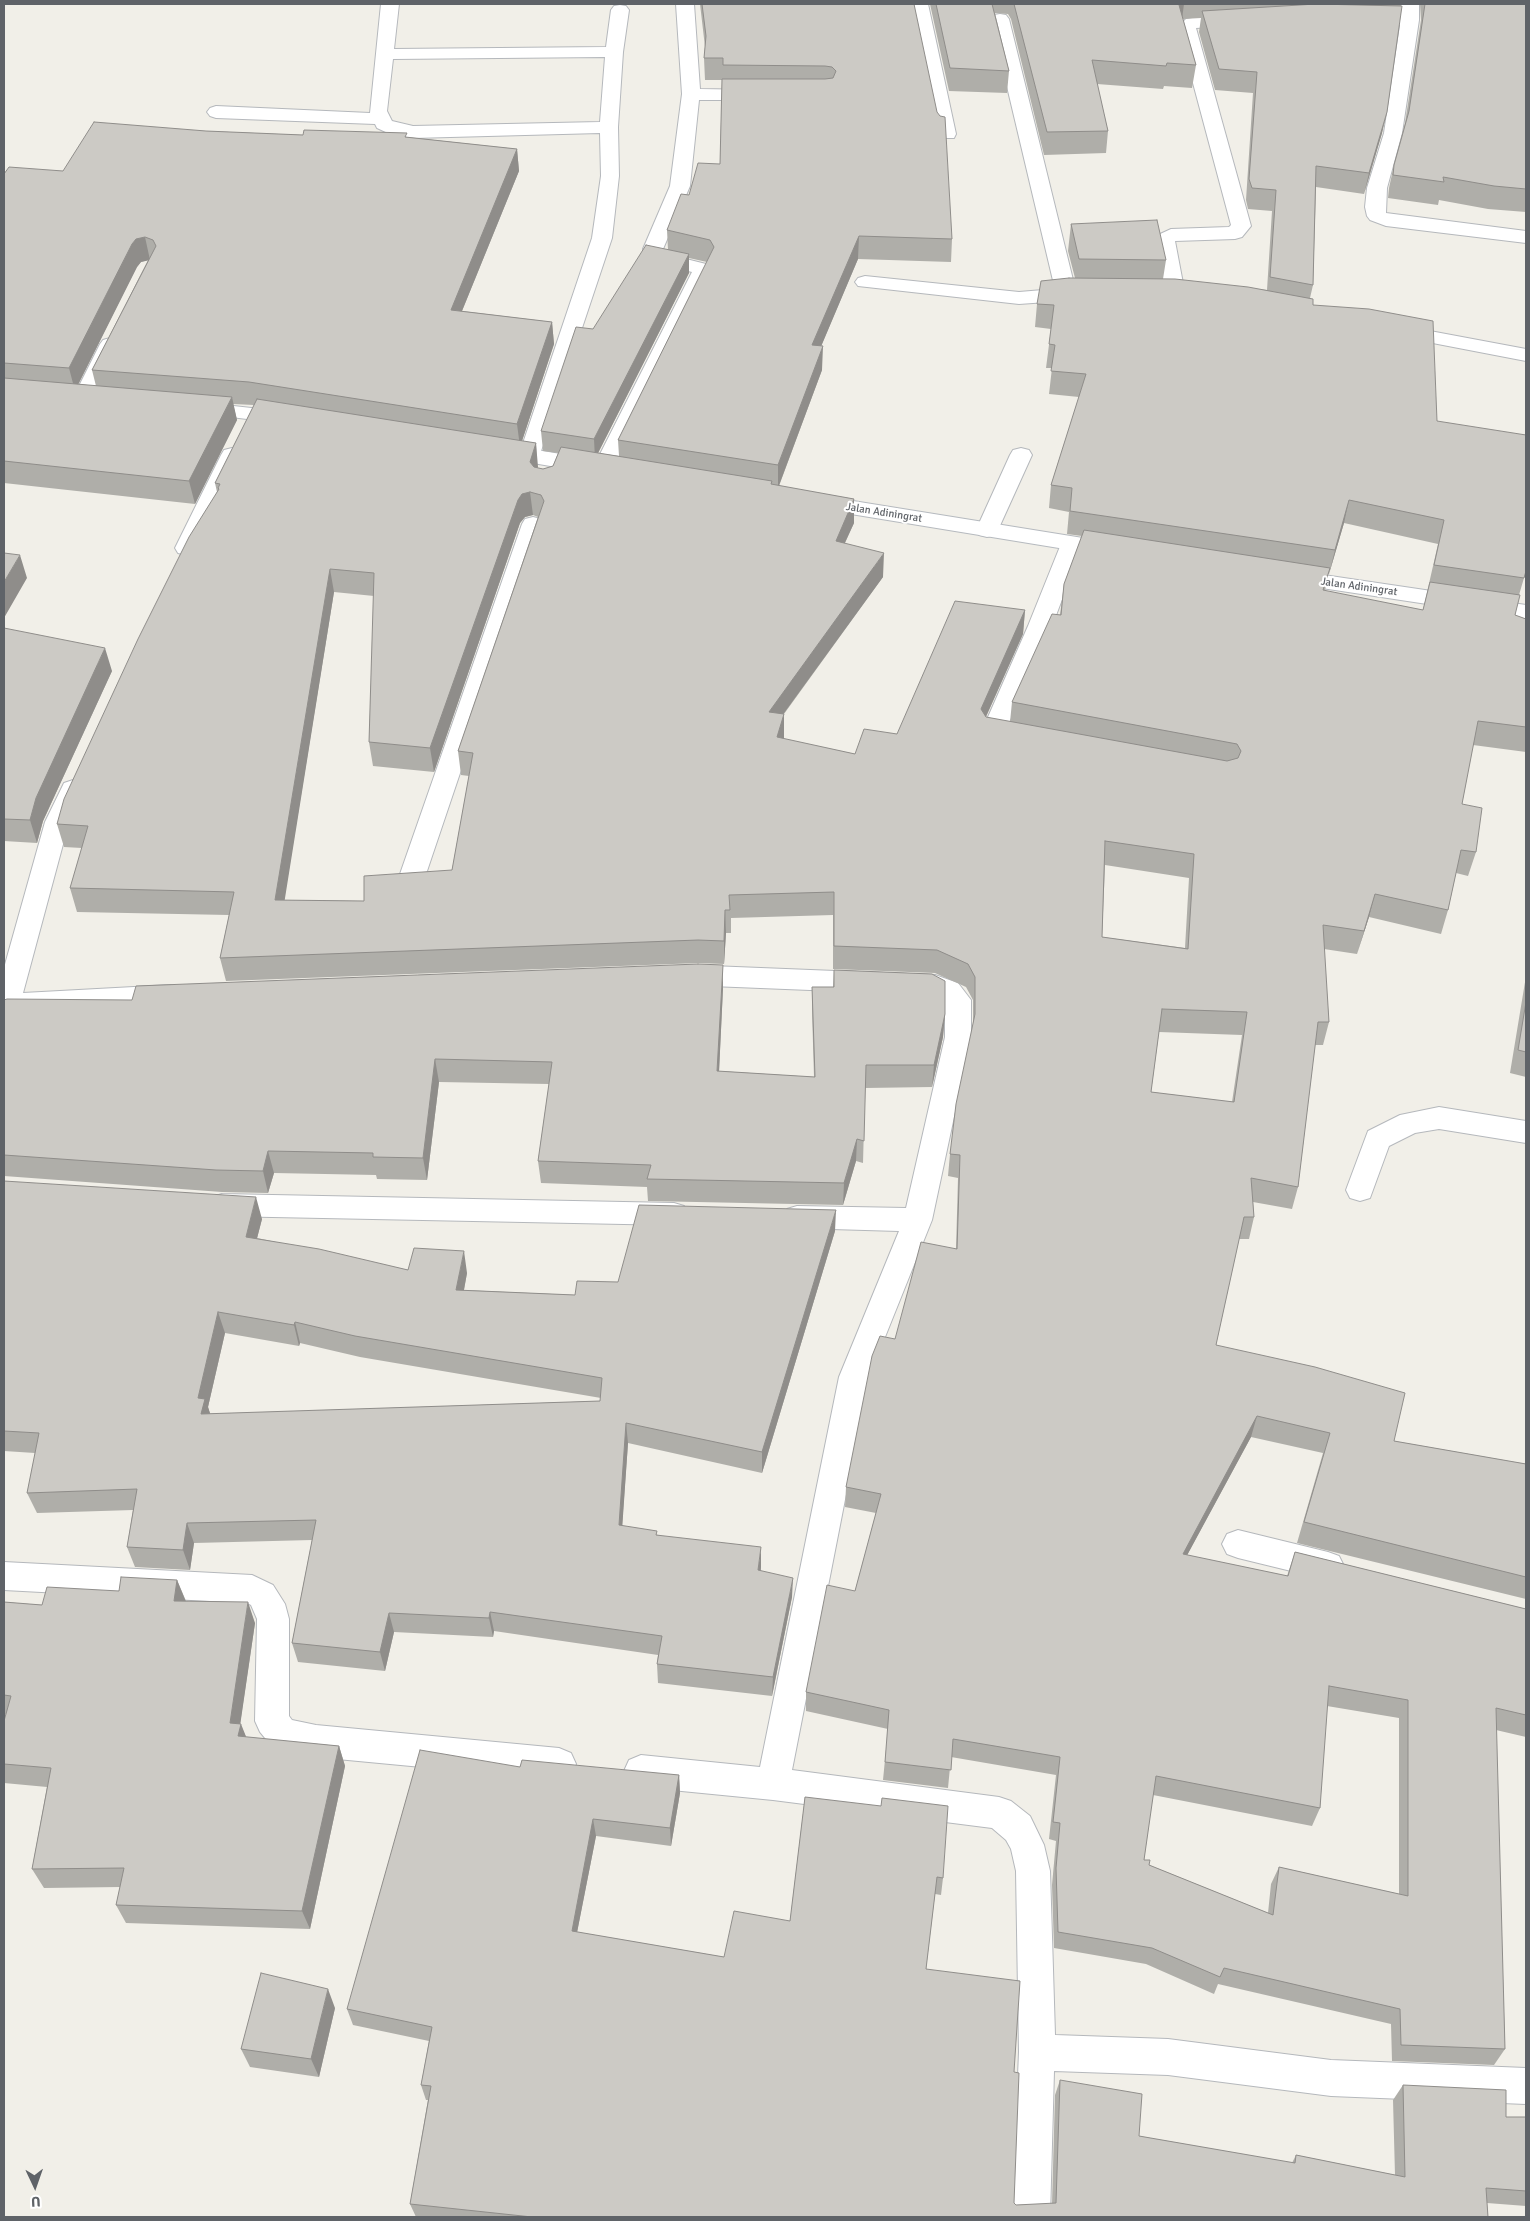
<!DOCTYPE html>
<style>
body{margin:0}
#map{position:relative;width:1530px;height:2221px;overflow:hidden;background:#f1efe8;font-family:Signika,sans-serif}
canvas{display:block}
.frame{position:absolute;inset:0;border:5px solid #5f6368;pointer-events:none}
.north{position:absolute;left:10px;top:2161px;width:50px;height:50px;-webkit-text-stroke:4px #fff;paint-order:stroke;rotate:177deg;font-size:14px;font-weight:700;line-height:20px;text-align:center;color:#5f6368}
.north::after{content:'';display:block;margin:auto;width:18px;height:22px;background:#5f6368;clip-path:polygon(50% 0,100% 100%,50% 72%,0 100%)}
</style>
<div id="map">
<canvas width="1530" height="2221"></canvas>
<div class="frame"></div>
<div class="north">U</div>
</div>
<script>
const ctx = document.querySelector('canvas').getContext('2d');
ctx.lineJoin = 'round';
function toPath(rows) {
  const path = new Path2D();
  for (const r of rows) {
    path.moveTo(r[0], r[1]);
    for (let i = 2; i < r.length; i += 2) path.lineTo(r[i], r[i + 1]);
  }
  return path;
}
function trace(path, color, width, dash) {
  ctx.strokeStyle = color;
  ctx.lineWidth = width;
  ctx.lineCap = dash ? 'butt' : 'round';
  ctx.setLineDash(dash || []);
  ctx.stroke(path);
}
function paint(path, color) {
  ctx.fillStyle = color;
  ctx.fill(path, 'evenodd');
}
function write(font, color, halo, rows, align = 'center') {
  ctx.font = font + ' Signika,sans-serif';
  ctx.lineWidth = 4;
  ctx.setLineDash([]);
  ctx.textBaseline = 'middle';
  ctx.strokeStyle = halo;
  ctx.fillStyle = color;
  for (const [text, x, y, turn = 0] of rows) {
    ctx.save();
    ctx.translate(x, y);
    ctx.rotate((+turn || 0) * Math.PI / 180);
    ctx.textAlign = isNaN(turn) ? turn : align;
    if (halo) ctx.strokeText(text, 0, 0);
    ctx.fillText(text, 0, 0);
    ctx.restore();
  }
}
const lane = toPath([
 [1021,448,1029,450,1032,455,998,530,995,535,987,537,979,535,976,530,1010,455,1013,450,1021,448],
 [533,517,541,519,544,524,426,874,422,880,413,883,404,880,400,874,522,524,525,519,533,517]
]);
const street = toPath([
 [381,4,399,4,394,49,606,47,611,10,614,6,620,5,626,6,629,10,623,52,618,127,619,176,612,238,538,460,530,462,522,460,519,455,592,238,601,176,600,133,413,138,390,134,377,128,375,124,216,118,210,116,207,112,210,108,216,106,370,113,381,4],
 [605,57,600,122,413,126,392,121,387,111,393,59,605,57],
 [676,4,694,4,700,89,760,90,766,91,769,95,766,99,760,100,699,100,690,186,663,249,666,254,710,265,713,269,615,468,612,473,604,475,596,473,593,468,692,272,652,262,643,249,670,186,682,94,676,4],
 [910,4,928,4,956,134,954,138,940,138,938,134,910,4],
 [1401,4,1419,4,1419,20,1402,133,1387,188,1386,213,1526,231,1526,243,1386,226,1370,220,1367,216,1365,207,1367,188,1384,133,1400,25,1363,24,1357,23,1354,19,1357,15,1363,14,1401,15,1401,4],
 [1000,14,1006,15,1009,19,1075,288,1082,290,1085,294,1082,298,1075,300,1019,304,858,286,855,282,858,278,865,276,1019,292,1055,289,991,19,994,15,1000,14],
 [1238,16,1244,17,1247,21,1244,25,1196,28,1251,226,1242,237,1235,239,1175,241,1185,294,1182,298,1175,300,1168,298,1165,294,1155,239,1158,235,1171,229,1229,227,1231,225,1178,27,1186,19,1192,18,1238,16],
 [1398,325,1526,349,1526,361,1391,335,1388,331,1391,327,1398,325],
 [110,338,117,340,120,344,93,398,90,402,83,404,76,402,73,398,100,344,103,340,110,338],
 [232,448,240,450,243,455,197,548,194,553,186,555,178,553,175,548,221,455,224,450,232,448],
 [1072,537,1080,539,1083,544,1052,626,1007,727,1025,731,1028,737,1025,743,1016,745,984,739,981,733,1028,626,1061,544,1064,539,1072,537],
 [73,780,82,783,85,789,69,822,23,993,171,985,180,988,184,995,180,1002,171,1005,29,1011,19,1007,13,1022,4,1025,4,968,45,822,64,783,73,780],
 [686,965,935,975,958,983,971,1000,971,1037,932,1220,869,1377,792,1770,999,1797,1011,1801,1030,1816,1044,1845,1050,1871,1055,2035,1168,2039,1331,2060,1526,2068,1526,2104,1331,2096,1168,2075,1054,2071,1050,2217,1012,2217,1019,2052,1016,1871,1011,1849,1006,1840,992,1828,773,1800,641,1787,629,1782,624,1771,629,1760,641,1755,760,1767,839,1377,899,1231,797,1228,787,1225,783,1217,787,1209,797,1206,906,1208,945,1037,945,1003,934,995,686,985,677,982,673,975,677,968,686,965],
 [1439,1107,1526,1121,1526,1143,1439,1129,1415,1133,1389,1146,1370,1198,1360,1201,1350,1198,1346,1190,1368,1131,1400,1115,1439,1107],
 [222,1194,674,1203,684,1206,688,1214,684,1222,674,1225,222,1216,212,1213,208,1205,212,1197,222,1194],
 [1238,1530,1328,1552,1339,1556,1344,1566,1339,1576,1328,1580,1238,1558,1227,1554,1222,1544,1227,1534,1238,1530],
 [4,1562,252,1575,273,1585,285,1604,289,1619,289,1716,292,1720,316,1725,559,1748,571,1753,576,1764,571,1775,559,1780,316,1757,282,1749,270,1744,260,1732,255,1721,257,1619,251,1605,247,1603,4,1590,4,1562]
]);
const secondary = toPath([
 [198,402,287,412,294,414,298,418,294,422,287,424,191,412,187,408,191,404,198,402],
 [500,444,591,459,599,461,602,466,599,471,591,473,492,456,489,451,492,446,500,444],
 [816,495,1114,543,1122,545,1125,550,1122,555,1114,557,808,507,805,502,808,497,816,495],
 [1290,570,1526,605,1526,619,1282,582,1279,577,1282,572,1290,570]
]);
trace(lane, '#b5b8bc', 2);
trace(street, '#b5b8bc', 2);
trace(secondary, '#b6babf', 2);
paint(lane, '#fff');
paint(street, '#fff');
paint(secondary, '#fff');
paint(toPath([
 [700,4,914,4,952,239,951,262,858,259,821,346,822,370,779,486,854,499,854,523,845,543,883,577,784,714,783,739,855,754,897,734,1025,610,1023,634,986,717,1010,722,1012,702,1060,615,1064,584,1082,536,1067,534,1069,512,1049,508,1051,485,1079,397,1049,394,1052,368,1046,368,1051,329,1035,327,1037,304,1075,278,1068,251,1071,224,1166,260,1163,279,1267,290,1272,211,1248,209,1246,200,1253,93,1215,90,1199,32,1201,18,1183,19,1196,65,1192,88,1164,86,1163,89,1097,84,1108,131,1106,153,1044,155,1011,19,1008,14,995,13,1009,71,1007,93,949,91,930,4,1401,4,1382,133,1364,194,1316,187,1313,285,1310,298,1313,305,1437,421,1526,571,1519,595,1515,615,1526,619,1526,752,1473,745,1462,804,1476,852,1468,876,1456,873,1448,910,1441,934,1369,917,1357,954,1324,949,1329,1022,1323,1045,1315,1045,1298,1187,1292,1209,1253,1202,1254,1217,1249,1239,1239,1239,1216,1345,1394,1441,1526,1464,1526,1599,1297,1543,1323,1453,1251,1437,1187,1555,1287,1576,1295,1552,1526,1609,1526,1737,1496,1730,1505,2049,1494,2065,1392,2061,1391,2024,1218,1984,1214,1994,1146,1964,1054,1948,1052,1885,1056,1841,1049,1839,1056,1775,951,1757,948,1788,883,1780,888,1729,806,1711,806,1692,855,1591,876,1513,845,1507,846,1487,895,1339,956,1249,958,1178,948,1176,950,1154,973,1025,973,1000,966,987,935,973,833,969,833,915,731,918,731,933,726,933,724,964,699,963,226,981,220,958,229,915,77,912,70,888,82,848,64,847,57,824,217,492,215,483,254,405,233,404,237,420,195,504,4,483,4,174,63,171,206,131,303,135,407,137,517,149,519,171,462,311,552,322,554,344,522,441,536,443,537,468,543,469,553,466,558,453,543,451,541,431,593,329,668,250,667,230,689,195,720,164,722,80,705,80,704,58,705,47],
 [689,258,707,262,618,440,619,456,598,453,689,273],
 [148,260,92,370,96,386,78,384,137,267,141,262],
 [533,515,538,517,458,751,461,775,469,776,452,870,364,901,284,900,334,592,374,596,369,742,373,766,434,772,520,523,525,517],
 [1344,523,1438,544,1423,610,1325,591,1328,574,1329,574],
 [1105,865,1189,878,1185,948,1102,937],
 [1159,1032,1242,1035,1232,1102,1151,1092],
 [1327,1706,1399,1718,1399,1894,1279,1867,1271,1884,1268,1913,1149,1865,1144,1860,1153,1795,1312,1826,1320,1808],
 [1420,4,1526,4,1526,212,1488,209,1439,200,1438,205,1388,198,1389,188,1394,165,1405,123,1421,20],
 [4,628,112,671,43,821,37,843,4,841],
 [834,970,945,1014,943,1037,932,1087,865,1088,863,1163,856,1161,843,1205,648,1201,647,1187,541,1183,538,1161,549,1084,439,1082,427,1180,377,1179,376,1175,274,1173,268,1193,222,1192,4,1176,4,1000,132,1000,723,988,719,1071,814,1077,812,1010,812,987,833,987],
 [1526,976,1526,1077,1510,1073],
 [4,1181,262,1219,257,1238,408,1270,467,1273,464,1290,575,1295,618,1282,835,1231,762,1473,628,1443,622,1526,658,1535,761,1567,761,1571,792,1597,772,1696,658,1683,657,1664,658,1655,494,1631,493,1637,394,1632,385,1671,298,1662,292,1643,312,1540,194,1543,190,1570,135,1567,127,1547,133,1510,37,1513,27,1493,35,1453,4,1451],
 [225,1333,299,1346,300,1343,360,1357,601,1398,600,1401,210,1414,208,1407],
 [177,1580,186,1601,255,1623,240,1724,246,1737,339,1746,345,1766,310,1929,126,1923,116,1905,120,1887,44,1888,32,1869,47,1787,4,1783,4,1721,6,1715,4,1714,4,1602,42,1605],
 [520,1767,679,1775,680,1793,671,1846,596,1836,577,1932,724,1957,790,1921,805,1797,943,1878,941,1895,935,1894,926,1969,1014,2072,1014,2203,1016,2205,1052,2204,1055,2095,1060,2080,1139,2136,1292,2163,1296,2155,1395,2175,1393,2100,1403,2085,1506,2117,1526,2117,1526,2206,1487,2203,1488,2217,416,2217,410,2204,428,2100,426,2100,421,2085,429,2041,353,2025,347,2009],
 [335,2008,319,2077,250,2067,241,2049]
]), '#afaea9');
paint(toPath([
 [1180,4,1184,4,1182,19,1179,5],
 [1387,112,1382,133,1364,194,1369,173],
 [517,149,519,171,453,333,451,310],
 [859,236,858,259,812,368,812,345],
 [145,237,150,260,141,262,137,267,75,391,69,368,132,244,136,239],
 [689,254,689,273,595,459,594,439],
 [552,322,554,344,520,447,517,424],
 [823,346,822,370,778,488,778,465],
 [232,397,237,420,195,504,189,481],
 [536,443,538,467,532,485,530,462],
 [530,492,533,515,525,517,520,523,434,772,430,748,518,500,522,494],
 [854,499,854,523,835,564,836,541],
 [1349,500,1344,523,1329,574,1335,550],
 [884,553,883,577,768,735,769,712],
 [20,555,27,578,4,618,4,582],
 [330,569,334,592,281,923,275,900],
 [1025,610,1023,634,979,732,981,709],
 [105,648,112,671,43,821,37,843,30,820,36,798],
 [784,714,784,738,777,761,777,737],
 [1375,894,1369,917,1357,954,1364,931],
 [725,910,726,933,724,964,724,941],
 [723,965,723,988,718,1093,717,1071],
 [945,1014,943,1037,932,1087,934,1065],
 [435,1059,439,1082,427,1180,423,1158],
 [857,1139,856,1161,843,1205,844,1183],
 [268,1151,274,1173,268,1193,263,1171],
 [256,1197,262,1219,252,1258,246,1237],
 [836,1210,835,1231,762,1473,762,1452],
 [464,1251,467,1273,460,1311,456,1290],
 [218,1312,225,1333,208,1407,212,1419,201,1414,198,1398],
 [295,1322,300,1343,299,1346,294,1325],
 [1257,1416,1251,1437,1177,1574,1183,1554],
 [626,1423,628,1443,621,1545,619,1525],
 [187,1523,194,1543,190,1570,183,1550],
 [761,1547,761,1567,758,1590,758,1570],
 [793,1578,792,1597,772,1696,773,1677],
 [177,1580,186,1602,174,1601],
 [248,1602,255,1623,240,1726,241,1724,249,1744,245,1757,230,1723],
 [490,1612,494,1631,493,1637,489,1618],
 [389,1613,394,1632,385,1671,380,1652],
 [339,1746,345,1766,310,1929,302,1911],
 [679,1775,680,1793,671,1846,670,1828],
 [593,1819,596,1836,574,1948,572,1931],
 [328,1989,335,2008,319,2077,311,2059]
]), '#8f8d8a');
const building = toPath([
 [702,4,914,4,937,112,940,116,945,117,952,239,859,236,812,345,823,346,778,465,618,440,714,247,710,240,667,230,681,194,689,195,698,163,720,164,722,79,825,79,833,78,836,71,832,67,825,66,723,65,723,58,704,58,706,36,702,4],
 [936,4,992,4,1009,71,950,68,936,4],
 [1014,4,1180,4,1179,5,1196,65,1167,63,1166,66,1092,60,1108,131,1047,132,1014,4],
 [1316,4,1402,6,1387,112,1369,173,1316,166,1313,285,1270,277,1276,190,1252,188,1249,179,1257,72,1219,69,1202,11,1316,4],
 [1425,4,1526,4,1526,189,1494,186,1443,177,1444,182,1393,175,1394,165,1409,111,1425,4],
 [94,122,206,131,303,135,304,130,407,133,405,137,517,149,451,310,552,322,517,424,249,382,92,370,156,246,153,240,145,237,136,239,132,244,69,368,4,363,4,174,9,167,63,171,94,122],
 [1157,220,1166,260,1079,259,1071,224,1157,220],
 [646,245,689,254,594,439,541,431,576,327,593,329,646,245],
 [1069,278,1175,279,1248,287,1313,299,1313,305,1369,309,1433,321,1437,421,1526,435,1526,571,1524,578,1434,565,1444,520,1349,500,1335,550,1070,511,1072,488,1051,485,1086,374,1051,371,1055,345,1049,344,1054,305,1037,304,1041,281,1069,278],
 [4,378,232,397,189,481,4,461,4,378],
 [257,399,536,443,530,462,534,467,543,469,553,466,561,447,772,481,771,484,854,499,836,541,884,553,769,712,784,714,777,737,855,754,864,729,897,734,955,601,1025,610,981,709,986,717,1227,761,1238,758,1241,751,1237,744,1012,702,1052,614,1061,615,1064,584,1084,530,1330,568,1323,590,1423,610,1430,582,1520,595,1515,615,1526,619,1526,727,1478,721,1462,804,1482,808,1476,852,1461,850,1448,910,1375,894,1364,931,1323,925,1329,1022,1318,1022,1298,1187,1251,1178,1254,1217,1244,1217,1216,1345,1315,1367,1405,1393,1394,1441,1526,1464,1526,1577,1304,1522,1330,1433,1257,1416,1183,1554,1288,1576,1295,1552,1526,1609,1526,1715,1496,1708,1505,2049,1401,2045,1400,2009,1224,1968,1220,1977,1152,1948,1058,1932,1056,1868,1060,1823,1053,1822,1060,1757,953,1739,951,1770,885,1762,889,1710,806,1692,827,1585,855,1591,881,1494,846,1487,872,1356,880,1336,895,1339,921,1242,957,1249,960,1155,950,1154,956,1104,975,1014,975,977,968,964,937,950,834,946,834,892,729,895,730,910,725,910,724,941,698,940,220,958,234,892,70,888,88,826,57,824,64,799,138,639,189,537,219,489,218,488,220,484,215,483,257,399],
 [530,492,541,495,544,501,458,751,473,753,452,870,364,876,364,901,275,900,330,569,374,573,369,742,430,748,518,500,522,494,530,492],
 [1105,841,1194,854,1188,949,1102,937,1105,841],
 [1162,1009,1247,1012,1234,1102,1151,1092,1162,1009],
 [1329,1686,1408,1700,1408,1896,1279,1867,1273,1915,1149,1865,1150,1860,1144,1860,1156,1776,1320,1808,1329,1686],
 [4,553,20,555,4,582,4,553],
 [4,628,105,648,36,798,30,820,4,819,4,628],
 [698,964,723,965,717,1071,815,1077,812,987,834,987,834,970,932,974,945,981,945,1014,934,1065,866,1065,864,1141,857,1139,844,1183,647,1179,651,1165,538,1161,552,1062,435,1059,423,1158,373,1157,373,1153,268,1151,263,1171,216,1170,4,1155,4,1000,7,999,132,1000,136,986,698,964],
 [1526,1002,1526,1052,1518,1050,1526,1002],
 [4,1181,256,1197,246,1237,319,1249,408,1270,414,1248,464,1251,456,1290,575,1295,577,1281,618,1282,639,1205,836,1210,762,1452,626,1423,619,1525,657,1531,656,1535,761,1547,758,1570,793,1578,773,1677,657,1664,662,1636,490,1612,489,1618,389,1613,380,1652,292,1643,316,1520,187,1523,183,1550,127,1547,137,1489,27,1493,39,1433,4,1431,4,1181],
 [218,1312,294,1325,295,1322,355,1336,602,1378,600,1401,201,1414,205,1399,198,1398,218,1312],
 [121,1577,177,1580,174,1601,248,1602,230,1723,241,1724,238,1736,339,1746,302,1911,116,1905,124,1868,32,1869,51,1768,4,1764,4,1721,11,1696,4,1695,4,1602,42,1605,47,1587,119,1591,121,1577],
 [420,1750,520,1767,522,1760,679,1775,670,1828,593,1819,572,1931,724,1957,734,1911,790,1921,805,1797,881,1806,882,1798,948,1806,943,1878,937,1877,926,1969,1020,1981,1014,2072,1019,2073,1014,2203,1016,2205,1056,2203,1060,2080,1142,2094,1139,2136,1295,2163,1296,2155,1405,2177,1403,2085,1506,2090,1506,2117,1526,2117,1526,2191,1486,2188,1488,2217,532,2217,410,2204,431,2086,421,2085,432,2027,347,2009,420,1750],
 [261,1973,328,1989,311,2059,241,2049,261,1973]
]);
paint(building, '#cccac5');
trace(building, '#8f8d8a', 1);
write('11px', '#5f6368', '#fff', [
 ["Jalan Adiningrat",884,513,9],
 ["Jalan Adiningrat",1359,587,8]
]);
</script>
